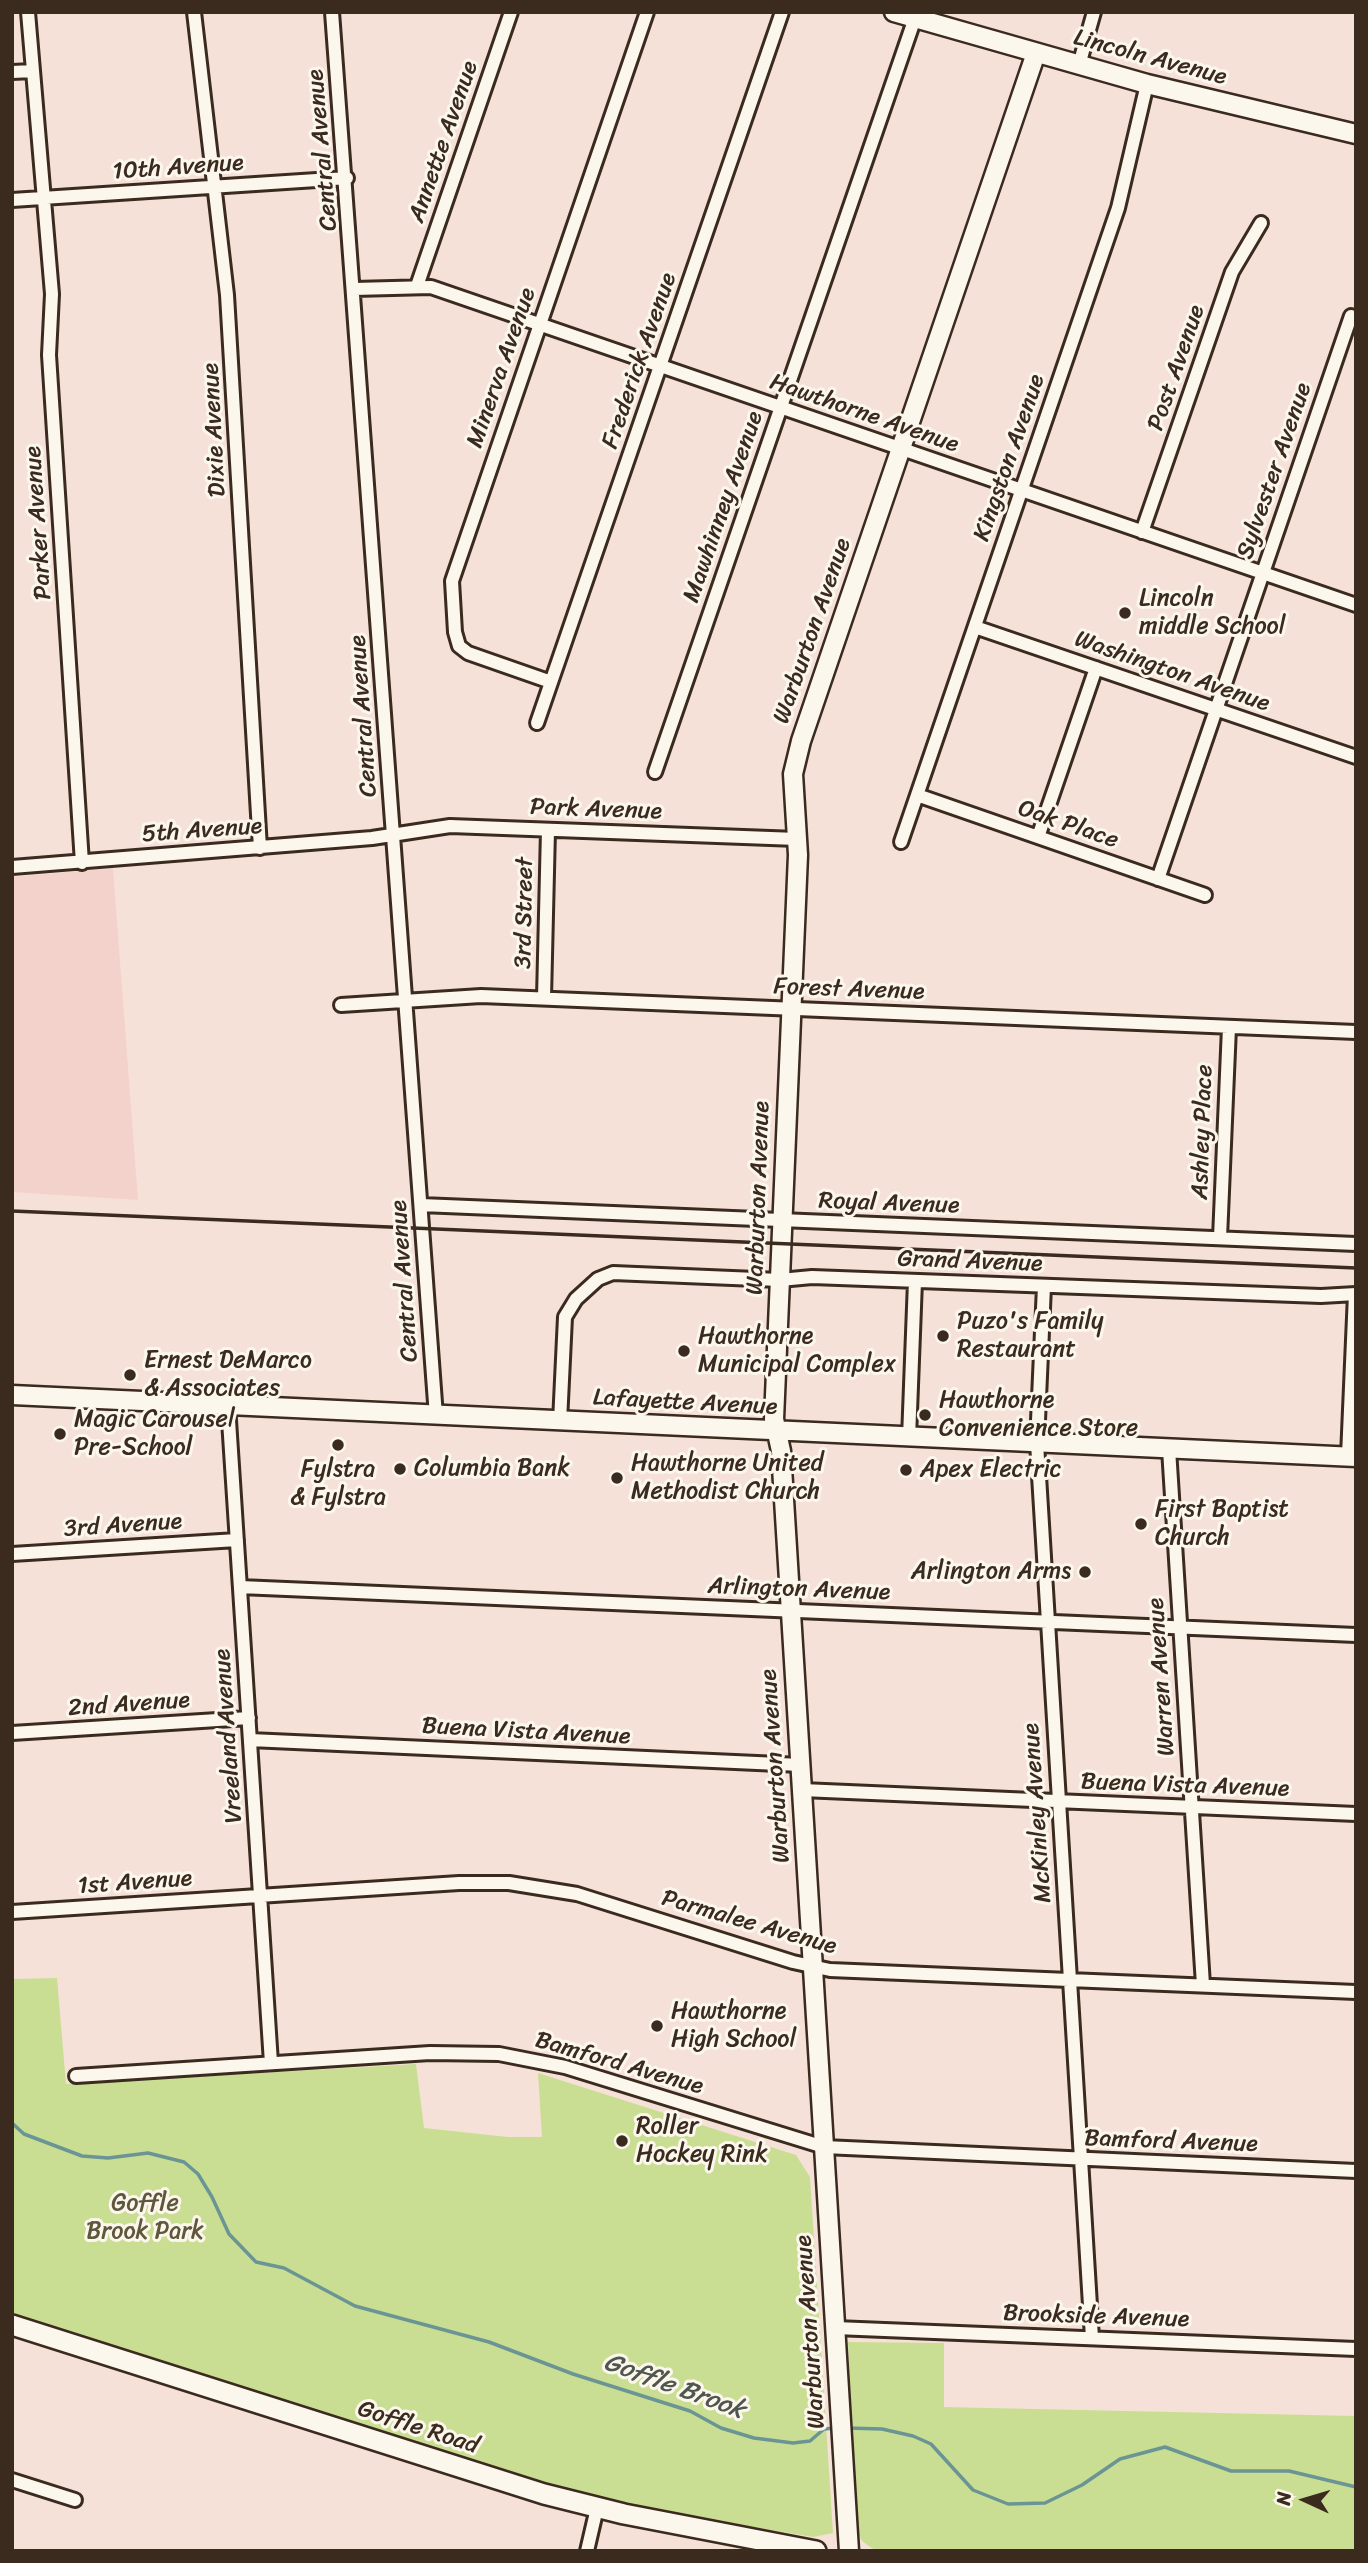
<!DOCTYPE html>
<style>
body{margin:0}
#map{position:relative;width:1368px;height:2563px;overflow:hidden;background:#f6e1d9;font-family:Sriracha,sans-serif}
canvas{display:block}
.frame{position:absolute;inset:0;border:14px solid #3b2a1e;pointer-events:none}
.north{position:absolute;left:1270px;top:2465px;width:70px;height:70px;-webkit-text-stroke:5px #fbf7ec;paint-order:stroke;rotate:274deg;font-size:19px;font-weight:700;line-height:28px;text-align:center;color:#3b2a1e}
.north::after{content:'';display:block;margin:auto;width:24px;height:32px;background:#3b2a1e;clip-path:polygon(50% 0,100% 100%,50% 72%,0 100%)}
</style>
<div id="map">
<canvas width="1368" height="2563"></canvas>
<div class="frame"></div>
<div class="north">N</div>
</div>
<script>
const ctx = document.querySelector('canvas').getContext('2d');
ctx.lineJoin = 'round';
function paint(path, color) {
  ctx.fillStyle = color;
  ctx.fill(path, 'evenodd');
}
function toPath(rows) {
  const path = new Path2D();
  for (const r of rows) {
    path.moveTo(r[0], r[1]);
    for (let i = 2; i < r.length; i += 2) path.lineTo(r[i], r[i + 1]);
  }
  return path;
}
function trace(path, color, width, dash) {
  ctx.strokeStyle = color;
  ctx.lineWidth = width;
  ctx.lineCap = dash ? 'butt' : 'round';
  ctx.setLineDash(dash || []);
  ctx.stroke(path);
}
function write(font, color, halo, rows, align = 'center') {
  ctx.font = font + ' Sriracha,sans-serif';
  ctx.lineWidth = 6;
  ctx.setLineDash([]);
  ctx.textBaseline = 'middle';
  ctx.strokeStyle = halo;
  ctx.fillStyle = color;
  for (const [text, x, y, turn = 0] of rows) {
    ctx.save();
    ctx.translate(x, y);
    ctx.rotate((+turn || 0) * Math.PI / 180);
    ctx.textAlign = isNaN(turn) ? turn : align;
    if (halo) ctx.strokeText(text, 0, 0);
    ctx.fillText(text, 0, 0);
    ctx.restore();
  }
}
paint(toPath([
 [113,868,138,1200,12,1192,12,877]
]), '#f3d2cc');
paint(toPath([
 [57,1978,66,2084,416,2064,424,2128,508,2137,542,2137,538,2073,796,2155,810,2177,833,2533,813,2537,640,2508,562,2491,12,2316,12,1979],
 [848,2342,944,2343,944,2407,1356,2416,1356,2551,876,2551,862,2541,857,2531]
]), '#cade93');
trace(toPath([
 [12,2123,24,2134,82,2156,108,2158,148,2153,184,2162,198,2174,212,2197,229,2234,256,2262,284,2268,355,2306,489,2342,573,2374,690,2411,721,2428,754,2438,793,2443,810,2441,824,2429,835,2428],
 [846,2428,882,2429,913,2436,931,2444,973,2490,1008,2504,1045,2503,1082,2485,1120,2459,1165,2447,1231,2471,1289,2471,1356,2487]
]), '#6a9594', 3.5);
const street = toPath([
 [28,12,52,294,49,355,82,863],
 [194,12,227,295,260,848],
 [332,12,436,1416],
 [1079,65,1094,12],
 [12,72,33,71],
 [12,200,347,178],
 [417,286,511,12],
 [354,289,431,287,1356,605],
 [1142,532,1232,272,1261,223],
 [975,627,1356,757],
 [551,682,468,653,459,646,455,632,452,581,647,12],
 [537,723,782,12],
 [655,772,915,18],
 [917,795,1205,895],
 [1038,837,1096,668],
 [901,842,1118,208,1147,84],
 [12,867,372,838,450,826,797,839],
 [1158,879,1351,316],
 [544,998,548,830],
 [341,1005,481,996,1356,1032],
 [421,1205,1356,1244],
 [1220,1238,1229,1027],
 [1044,1286,1037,1443,1092,2338],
 [228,1405,271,2063],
 [560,1422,565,1317,576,1299,598,1279,613,1273,780,1280,812,1277,1321,1296,1356,1294],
 [909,1438,915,1281],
 [1169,1449,1203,1985],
 [1348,1456,1355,1294],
 [12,1554,237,1540],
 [240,1587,1356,1635],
 [12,1733,249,1718],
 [250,1740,801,1765],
 [802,1790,1356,1814],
 [12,1912,459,1883,509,1883,577,1894,793,1962,830,1970,1356,1992],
 [76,2076,430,2053,499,2054,565,2067,824,2147,1356,2171],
 [835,2328,1356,2349],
 [12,2480,75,2500],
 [587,2551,597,2508]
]);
const secondary = toPath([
 [894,12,1147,84,1356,134],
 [12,1395,1356,1457],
 [849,2551,781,1451,774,1419,798,855,793,774,801,741,1036,53]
]);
const primary = toPath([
 [12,2325,544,2494,624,2514,816,2551]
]);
trace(street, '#3b2a1e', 18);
trace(secondary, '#3b2a1e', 23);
trace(primary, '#3b2a1e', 24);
trace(street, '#fbf7ec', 12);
trace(secondary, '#fbf7ec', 18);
trace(primary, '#fbf7ec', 19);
trace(toPath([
 [12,1211,1356,1268]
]), '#3b2a1e', 3.5);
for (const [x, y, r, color] of [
 [1125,613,7,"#3b2a1e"],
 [943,1336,7,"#3b2a1e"],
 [684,1351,7,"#3b2a1e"],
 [130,1375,7,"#3b2a1e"],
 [925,1415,7,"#3b2a1e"],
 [60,1434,7,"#3b2a1e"],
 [338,1445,7,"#3b2a1e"],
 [400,1469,7,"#3b2a1e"],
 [906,1470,7,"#3b2a1e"],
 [617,1478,7,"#3b2a1e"],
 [1141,1524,7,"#3b2a1e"],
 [1085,1572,7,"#3b2a1e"],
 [657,2026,7,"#3b2a1e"],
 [622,2141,7,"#3b2a1e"]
]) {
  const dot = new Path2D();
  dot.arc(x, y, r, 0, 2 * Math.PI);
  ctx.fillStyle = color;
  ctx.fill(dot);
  trace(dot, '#fbf7ec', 2.5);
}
write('24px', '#3b2a1e', '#fbf7ec', [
 ["Lincoln Avenue",1150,58,15],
 ["Annette Avenue",444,142,-71],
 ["Central Avenue",323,150,-95],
 ["10th Avenue",178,168,-4],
 ["Frederick Avenue",640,361,-71],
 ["Minerva Avenue",502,368,-71],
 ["Post Avenue",1177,368,-71],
 ["Hawthorne Avenue",864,414,19],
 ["Dixie Avenue",215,430,-93],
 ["Kingston Avenue",1010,458,-71],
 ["Sylvester Avenue",1275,471,-71],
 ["Mawhinney Avenue",724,507,-71],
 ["Parker Avenue",39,523,-94],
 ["Warburton Avenue",813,631,-71],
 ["Washington Avenue",1172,672,19],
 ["Central Avenue",364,716,-94],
 ["Park Avenue",596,810,2],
 ["Oak Place",1068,825,19],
 ["5th Avenue",202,831,-4],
 ["3rd Street",525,913,-89],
 ["Forest Avenue",849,990,2],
 ["Ashley Place",1203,1132,-88],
 ["Warburton Avenue",759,1198,-88],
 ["Royal Avenue",889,1204,2],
 ["Grand Avenue",970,1262,2],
 ["Central Avenue",405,1281,-94],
 ["Lafayette Avenue",685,1403,3],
 ["3rd Avenue",123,1526,-4],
 ["Arlington Avenue",799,1590,2],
 ["Warren Avenue",1162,1677,-94],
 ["2nd Avenue",129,1705,-4],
 ["Buena Vista Avenue",526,1732,3],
 ["Vreeland Avenue",229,1736,-94],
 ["Warburton Avenue",776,1766,-94],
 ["Buena Vista Avenue",1185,1786,2],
 ["McKinley Avenue",1038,1813,-94],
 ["1st Avenue",135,1883,-4],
 ["Parmalee Avenue",749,1923,16],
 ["Bamford Avenue",619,2064,16],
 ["Bamford Avenue",1171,2142,2],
 ["Brookside Avenue",1096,2317,2],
 ["Warburton Avenue",811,2332,-94],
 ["Goffle Road",418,2428,18]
]);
write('24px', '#3b2a1e', '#fbf7ec', [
 ["Lincoln",1139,599],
 ["middle School",1139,627],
 ["Puzo's Family",957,1322],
 ["Restaurant",957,1350],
 ["Hawthorne",698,1337],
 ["Municipal Complex",698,1365],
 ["Ernest DeMarco",144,1361],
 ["& Associates",144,1389],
 ["Hawthorne",939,1401],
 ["Convenience Store",939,1429],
 ["Magic Carousel",74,1420],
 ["Pre-School",74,1448],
 ["Hawthorne United",631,1464],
 ["Methodist Church",631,1492],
 ["Columbia Bank",414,1469],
 ["Fylstra",338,1470,"center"],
 ["& Fylstra",338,1498,"center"],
 ["Apex Electric",920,1470],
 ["First Baptist",1155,1510],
 ["Church",1155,1538],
 ["Arlington Arms",1071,1572,"right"],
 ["Hawthorne",671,2012],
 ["High School",671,2040],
 ["Roller",636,2127],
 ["Hockey Rink",636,2155]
], 'left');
write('24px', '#5f573b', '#fbf7ec', [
 ["Goffle",145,2204],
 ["Brook Park",145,2232]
]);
write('italic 26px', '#4f564f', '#fbf7ec', [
 ["Goffle Brook",674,2387,20]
]);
</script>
